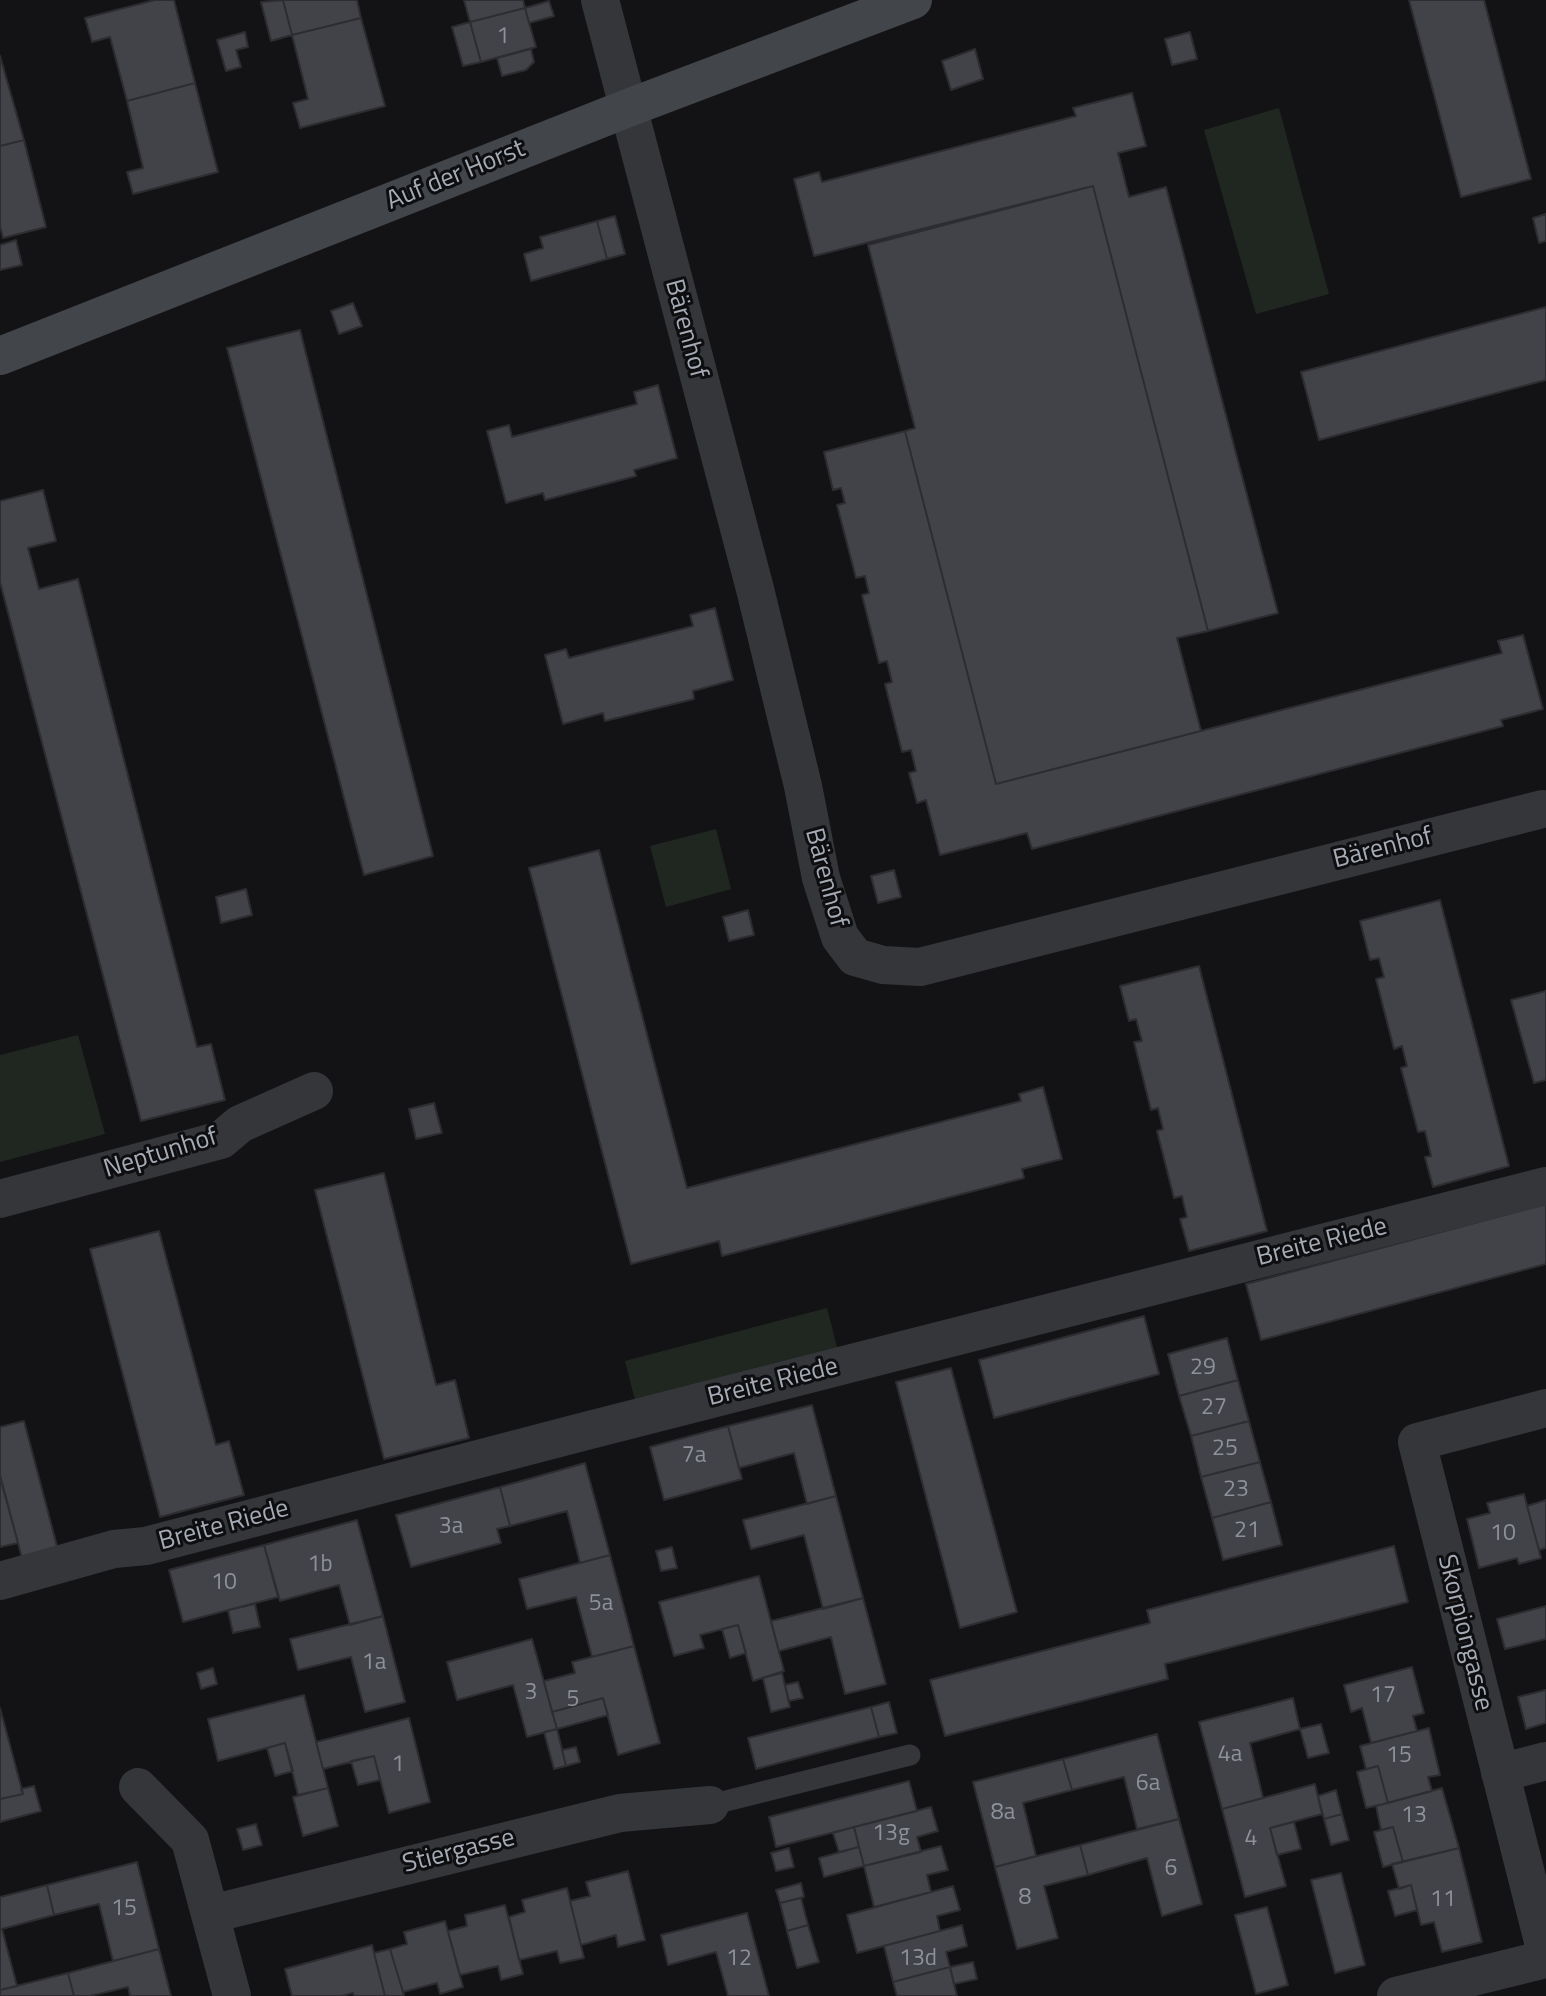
<!DOCTYPE html>
<meta charset="utf-8">
<style>
body{margin:0}
canvas{display:block;background:#131315}
</style>
<canvas width="1546" height="1996"></canvas>
<script>
const ctx = document.querySelector('canvas').getContext('2d');
ctx.lineJoin = 'round';
function paint(path, color) {
  ctx.fillStyle = color;
  ctx.fill(path, 'evenodd');
}
function toPath(rows) {
  const path = new Path2D();
  for (const r of rows) {
    path.moveTo(r[0], r[1]);
    for (let i = 2; i < r.length; i += 2) path.lineTo(r[i], r[i + 1]);
  }
  return path;
}
function trace(path, color, width, dash) {
  ctx.strokeStyle = color;
  ctx.lineWidth = width;
  ctx.lineCap = dash ? 'butt' : 'round';
  ctx.setLineDash(dash || []);
  ctx.stroke(path);
}
function write(font, color, halo, rows, align = 'center') {
  ctx.font = font + ' "Titillium Web",sans-serif';
  ctx.lineWidth = 6;
  ctx.setLineDash([]);
  ctx.textBaseline = 'middle';
  ctx.strokeStyle = halo;
  ctx.fillStyle = color;
  for (const [text, x, y, turn = 0] of rows) {
    ctx.save();
    ctx.translate(x, y);
    ctx.rotate((+turn || 0) * Math.PI / 180);
    ctx.textAlign = isNaN(turn) ? turn : align;
    if (halo) ctx.strokeText(text, 0, 0);
    ctx.fillText(text, 0, 0);
    ctx.restore();
  }
}
paint(toPath([
 [1279,108,1329,294,1256,314,1204,130],
 [716,829,731,889,666,907,650,846],
 [78,1035,105,1134,0,1162,0,1055],
 [827,1308,838,1351,636,1404,625,1361]
]), '#1f2720');
const building = toPath([
 [155,0,174,0,195,83,127,101,110,37,92,42,85,18,155,0],
 [283,0,357,0,361,18,292,35,283,0],
 [283,0,292,35,271,41,261,2,283,0],
 [464,0,523,0,525,8,470,22,464,0],
 [1409,0,1484,0,1531,179,1461,197,1409,0],
 [549,1,554,16,529,23,525,8,549,1],
 [525,8,536,47,481,62,470,22,525,8],
 [361,18,385,106,300,128,293,103,308,99,292,35,361,18],
 [470,22,481,62,463,66,452,27,470,22],
 [245,32,248,47,236,50,241,67,226,71,217,40,245,32],
 [1190,32,1197,59,1172,65,1165,39,1190,32],
 [531,49,534,62,526,70,502,76,497,58,531,49],
 [975,49,983,79,951,90,942,61,975,49],
 [0,56,24,140,0,146,0,56],
 [195,83,218,172,133,194,127,172,143,168,127,101,195,83],
 [1132,93,1146,146,1118,153,1129,197,1166,187,1278,613,1208,631,1093,186,814,256,794,179,819,172,822,182,1076,116,1073,108,1132,93],
 [24,140,46,227,3,238,0,226,0,146,24,140],
 [1093,186,1208,631,1177,638,1201,731,996,784,905,431,915,428,868,245,1093,186],
 [1546,214,1546,241,1539,243,1533,218,1546,214],
 [615,216,625,254,607,259,597,221,615,216],
 [597,221,607,259,531,281,524,254,543,248,540,237,597,221],
 [16,240,22,265,0,270,0,245,16,240],
 [353,303,362,326,339,334,331,311,353,303],
 [1546,307,1546,380,1319,440,1301,372,1546,307],
 [300,330,433,856,364,875,227,348,300,330],
 [658,385,677,458,634,470,636,476,545,500,543,493,506,503,487,431,509,425,512,437,637,404,634,392,658,385],
 [905,431,996,784,1502,653,1498,641,1523,635,1543,709,1501,720,1503,726,1032,849,1027,833,940,855,926,800,917,803,909,773,916,771,911,750,902,752,885,684,892,682,887,661,879,663,862,595,869,593,865,576,856,578,837,505,845,503,841,488,833,490,824,452,905,431],
 [43,490,56,541,28,548,39,589,78,579,197,1047,211,1044,225,1100,141,1121,0,582,0,501,43,490],
 [715,608,733,680,693,691,694,699,605,721,603,713,563,724,545,655,566,649,569,658,693,626,690,615,715,608],
 [599,850,687,1188,1021,1101,1019,1094,1043,1087,1062,1159,1022,1169,1024,1178,722,1256,719,1241,631,1264,529,868,599,850],
 [894,870,901,897,878,903,871,876,894,870],
 [246,889,252,915,221,923,216,897,246,889],
 [1440,900,1509,1166,1433,1187,1425,1157,1431,1156,1428,1143,1425,1131,1418,1132,1401,1068,1407,1066,1402,1046,1394,1049,1376,979,1384,977,1379,958,1370,960,1360,921,1440,900],
 [748,910,754,935,729,941,723,917,748,910],
 [1199,966,1267,1231,1189,1251,1180,1219,1187,1217,1184,1205,1182,1196,1174,1198,1157,1131,1163,1129,1158,1108,1151,1110,1134,1042,1142,1041,1136,1019,1129,1021,1120,986,1199,966],
 [1546,991,1546,1080,1534,1083,1511,1000,1546,991],
 [434,1103,442,1133,416,1139,409,1109,434,1103],
 [384,1173,436,1385,455,1380,469,1438,384,1459,315,1190,384,1173],
 [1546,1204,1546,1264,1261,1340,1246,1284,1546,1204],
 [159,1231,216,1445,229,1441,244,1495,160,1517,90,1249,159,1231],
 [1144,1316,1159,1374,994,1418,979,1360,1144,1316],
 [1227,1338,1238,1380,1179,1396,1168,1354,1227,1338],
 [951,1368,1017,1612,960,1628,896,1382,951,1368],
 [1238,1380,1249,1421,1191,1436,1179,1396,1238,1380],
 [812,1405,836,1496,807,1504,794,1453,739,1468,728,1426,812,1405],
 [24,1421,58,1550,22,1558,0,1475,0,1427,24,1421],
 [1249,1421,1260,1462,1201,1477,1191,1436,1249,1421],
 [728,1426,742,1479,664,1500,650,1447,728,1426],
 [1260,1462,1271,1502,1212,1518,1201,1477,1260,1462],
 [585,1463,610,1555,580,1563,567,1511,510,1526,500,1487,585,1463],
 [0,1477,18,1543,0,1547,0,1477],
 [500,1487,510,1526,497,1529,501,1543,411,1567,396,1515,500,1487],
 [1524,1494,1541,1558,1519,1564,1517,1558,1479,1568,1467,1519,1490,1513,1487,1503,1524,1494],
 [836,1496,863,1598,823,1609,804,1535,751,1549,743,1520,836,1496],
 [1546,1500,1546,1548,1539,1550,1527,1506,1546,1500],
 [1271,1502,1282,1545,1223,1560,1212,1518,1271,1502],
 [357,1520,383,1616,350,1625,339,1585,280,1601,264,1545,357,1520],
 [264,1545,278,1597,183,1622,169,1570,264,1545],
 [1394,1546,1408,1602,1165,1664,1168,1679,945,1736,930,1680,1150,1623,1147,1610,1394,1546],
 [672,1547,677,1568,661,1571,656,1551,672,1547],
 [610,1555,634,1646,592,1657,576,1597,527,1609,519,1579,610,1555],
 [759,1576,784,1671,753,1681,738,1625,700,1635,704,1648,674,1656,659,1602,759,1576],
 [863,1598,886,1684,845,1694,831,1637,779,1651,771,1621,863,1598],
 [255,1604,260,1627,233,1633,228,1610,255,1604],
 [1546,1606,1546,1639,1505,1649,1497,1619,1546,1606],
 [383,1616,405,1702,365,1712,351,1657,298,1670,290,1639,383,1616],
 [738,1625,746,1653,730,1658,722,1629,738,1625],
 [532,1639,557,1729,527,1737,513,1685,457,1700,447,1662,532,1639],
 [634,1646,660,1743,618,1755,603,1698,552,1712,544,1681,575,1673,572,1662,634,1646],
 [1412,1667,1424,1713,1413,1716,1417,1731,1371,1743,1362,1708,1351,1712,1344,1685,1412,1667],
 [213,1668,217,1684,201,1689,197,1673,213,1668],
 [782,1673,790,1707,771,1712,763,1678,782,1673],
 [798,1682,803,1698,789,1701,785,1685,798,1682],
 [1546,1690,1546,1723,1526,1729,1518,1697,1546,1690],
 [304,1695,328,1788,298,1795,285,1743,218,1761,208,1719,304,1695],
 [603,1698,608,1715,557,1729,552,1712,603,1698],
 [1293,1698,1300,1729,1250,1743,1263,1798,1222,1809,1199,1722,1293,1698],
 [889,1702,897,1733,879,1737,871,1707,889,1702],
 [871,1707,879,1737,756,1769,748,1738,871,1707],
 [0,1708,23,1794,0,1799,0,1708],
 [409,1718,430,1802,389,1813,374,1756,323,1769,316,1742,409,1718],
 [1321,1724,1329,1753,1308,1758,1300,1729,1321,1724],
 [1429,1728,1440,1775,1428,1777,1432,1791,1388,1803,1378,1766,1366,1769,1360,1746,1429,1728],
 [557,1729,566,1766,554,1769,544,1732,557,1729],
 [1157,1734,1179,1819,1137,1829,1124,1777,1072,1790,1063,1759,1157,1734],
 [285,1743,293,1771,275,1776,267,1748,285,1743],
 [576,1747,580,1762,566,1766,562,1750,576,1747],
 [374,1756,380,1780,358,1785,351,1761,374,1756],
 [1063,1759,1072,1790,1023,1803,1036,1856,995,1867,973,1782,1063,1759],
 [1378,1766,1388,1803,1366,1808,1357,1772,1378,1766],
 [909,1781,917,1811,776,1847,769,1817,909,1781],
 [1315,1784,1322,1814,1270,1828,1286,1886,1245,1897,1222,1809,1315,1784],
 [34,1786,41,1811,0,1822,0,1799,23,1794,21,1789,34,1786],
 [328,1788,338,1826,303,1836,293,1797,328,1788],
 [1442,1788,1459,1848,1403,1862,1393,1827,1381,1830,1376,1806,1442,1788],
 [1336,1790,1342,1814,1324,1819,1318,1796,1336,1790],
 [931,1807,938,1831,917,1837,921,1852,864,1866,854,1827,931,1807],
 [1342,1814,1349,1840,1331,1845,1324,1819,1342,1814],
 [1179,1819,1202,1904,1162,1916,1147,1858,1088,1875,1080,1845,1179,1819],
 [1294,1822,1301,1849,1277,1855,1270,1828,1294,1822],
 [256,1824,262,1845,243,1850,237,1829,256,1824],
 [854,1827,859,1847,839,1852,833,1833,854,1827],
 [1393,1827,1403,1862,1383,1867,1374,1832,1393,1827],
 [1080,1845,1088,1875,1044,1886,1058,1938,1017,1949,995,1867,1080,1845],
 [941,1846,948,1870,927,1875,931,1892,874,1907,864,1866,941,1846],
 [859,1847,864,1866,824,1877,819,1858,859,1847],
 [789,1848,794,1867,776,1871,771,1853,789,1848],
 [1459,1848,1482,1942,1442,1952,1434,1922,1421,1925,1411,1885,1399,1889,1392,1864,1459,1848],
 [137,1862,159,1949,113,1961,99,1904,54,1915,47,1885,137,1862],
 [628,1871,645,1940,618,1947,616,1935,581,1945,570,1901,590,1896,586,1882,628,1871],
 [1341,1873,1365,1965,1335,1973,1311,1880,1341,1873],
 [801,1883,804,1897,780,1903,776,1890,801,1883],
 [47,1885,54,1915,2,1929,17,1986,0,1990,0,1897,47,1885],
 [1411,1885,1417,1910,1395,1916,1388,1891,1411,1885],
 [953,1886,960,1910,937,1916,940,1931,857,1953,847,1915,953,1886],
 [567,1888,584,1958,560,1963,557,1951,519,1960,509,1917,525,1912,522,1900,567,1888],
 [801,1898,808,1925,787,1931,780,1903,801,1898],
 [505,1905,523,1974,501,1980,498,1966,460,1975,448,1931,467,1926,465,1915,505,1905],
 [1267,1907,1288,1985,1256,1994,1235,1915,1267,1907],
 [747,1913,769,1996,728,1996,716,1952,668,1965,661,1935,747,1913],
 [445,1921,463,1987,440,1994,437,1983,403,1992,390,1949,407,1944,404,1932,445,1921],
 [808,1925,819,1962,797,1968,787,1931,808,1925],
 [962,1925,967,1946,946,1952,950,1967,893,1982,884,1946,962,1925],
 [372,1945,385,1996,354,1996,353,1993,342,1996,292,1996,285,1969,372,1945],
 [159,1949,171,1996,130,1996,128,1987,90,1996,74,1996,68,1973,159,1949],
 [390,1949,403,1992,404,1996,385,1996,374,1953,390,1949],
 [973,1962,977,1979,954,1984,950,1967,973,1962],
 [950,1967,957,1996,897,1996,893,1982,950,1967],
 [68,1973,74,1996,0,1996,0,1990,68,1973]
]);
paint(building, '#424348');
trace(building, '#2d2d31', 2);
trace(toPath([
 [710,1805,910,1755]
]), '#34363a', 21);
trace(toPath([
 [600,0,755,589,803,786,821,878,840,937,855,957,883,965,920,967,1543,809],
 [0,1199,221,1140,240,1124,314,1091],
 [1546,1408,1417,1442,1546,1953],
 [0,1581,114,1549,146,1546,578,1433,1546,1186],
 [1500,1773,1546,1761],
 [138,1787,190,1840,232,1996],
 [211,1914,620,1813,710,1805],
 [1396,1996,1546,1959]
]), '#34363a', 38);
trace(toPath([
 [0,356,628,108,913,0]
]), '#42454a', 38);
write('23px', '#8c919a', null, [
 ["1",503,37],
 ["29",1203,1368],
 ["27",1214,1408],
 ["25",1225,1449],
 ["7a",694,1456],
 ["23",1236,1490],
 ["3a",451,1527],
 ["21",1247,1531],
 ["10",1503,1534],
 ["1b",320,1565],
 ["10",224,1583],
 ["5a",601,1604],
 ["1a",374,1663],
 ["3",531,1693],
 ["17",1383,1696],
 ["5",573,1700],
 ["4a",1230,1755],
 ["15",1399,1756],
 ["1",398,1765],
 ["6a",1148,1784],
 ["8a",1003,1813],
 ["13",1414,1816],
 ["13g",891,1834],
 ["4",1251,1839],
 ["6",1171,1869],
 ["8",1025,1898],
 ["11",1443,1900],
 ["15",124,1909],
 ["12",739,1959],
 ["13d",918,1959]
]);
write('26px', '#a5abb5', '#0e0e10', [
 ["Auf der Horst",456,176,-22],
 ["Bärenhof",685,329,75],
 ["Bärenhof",1383,849,-14],
 ["Bärenhof",825,878,75],
 ["Neptunhof",161,1154,-17],
 ["Breite Riede",1322,1243,-14],
 ["Breite Riede",773,1383,-14],
 ["Breite Riede",224,1526,-15],
 ["Skorpiongasse",1464,1633,76],
 ["Stiergasse",459,1852,-14]
]);
</script>
